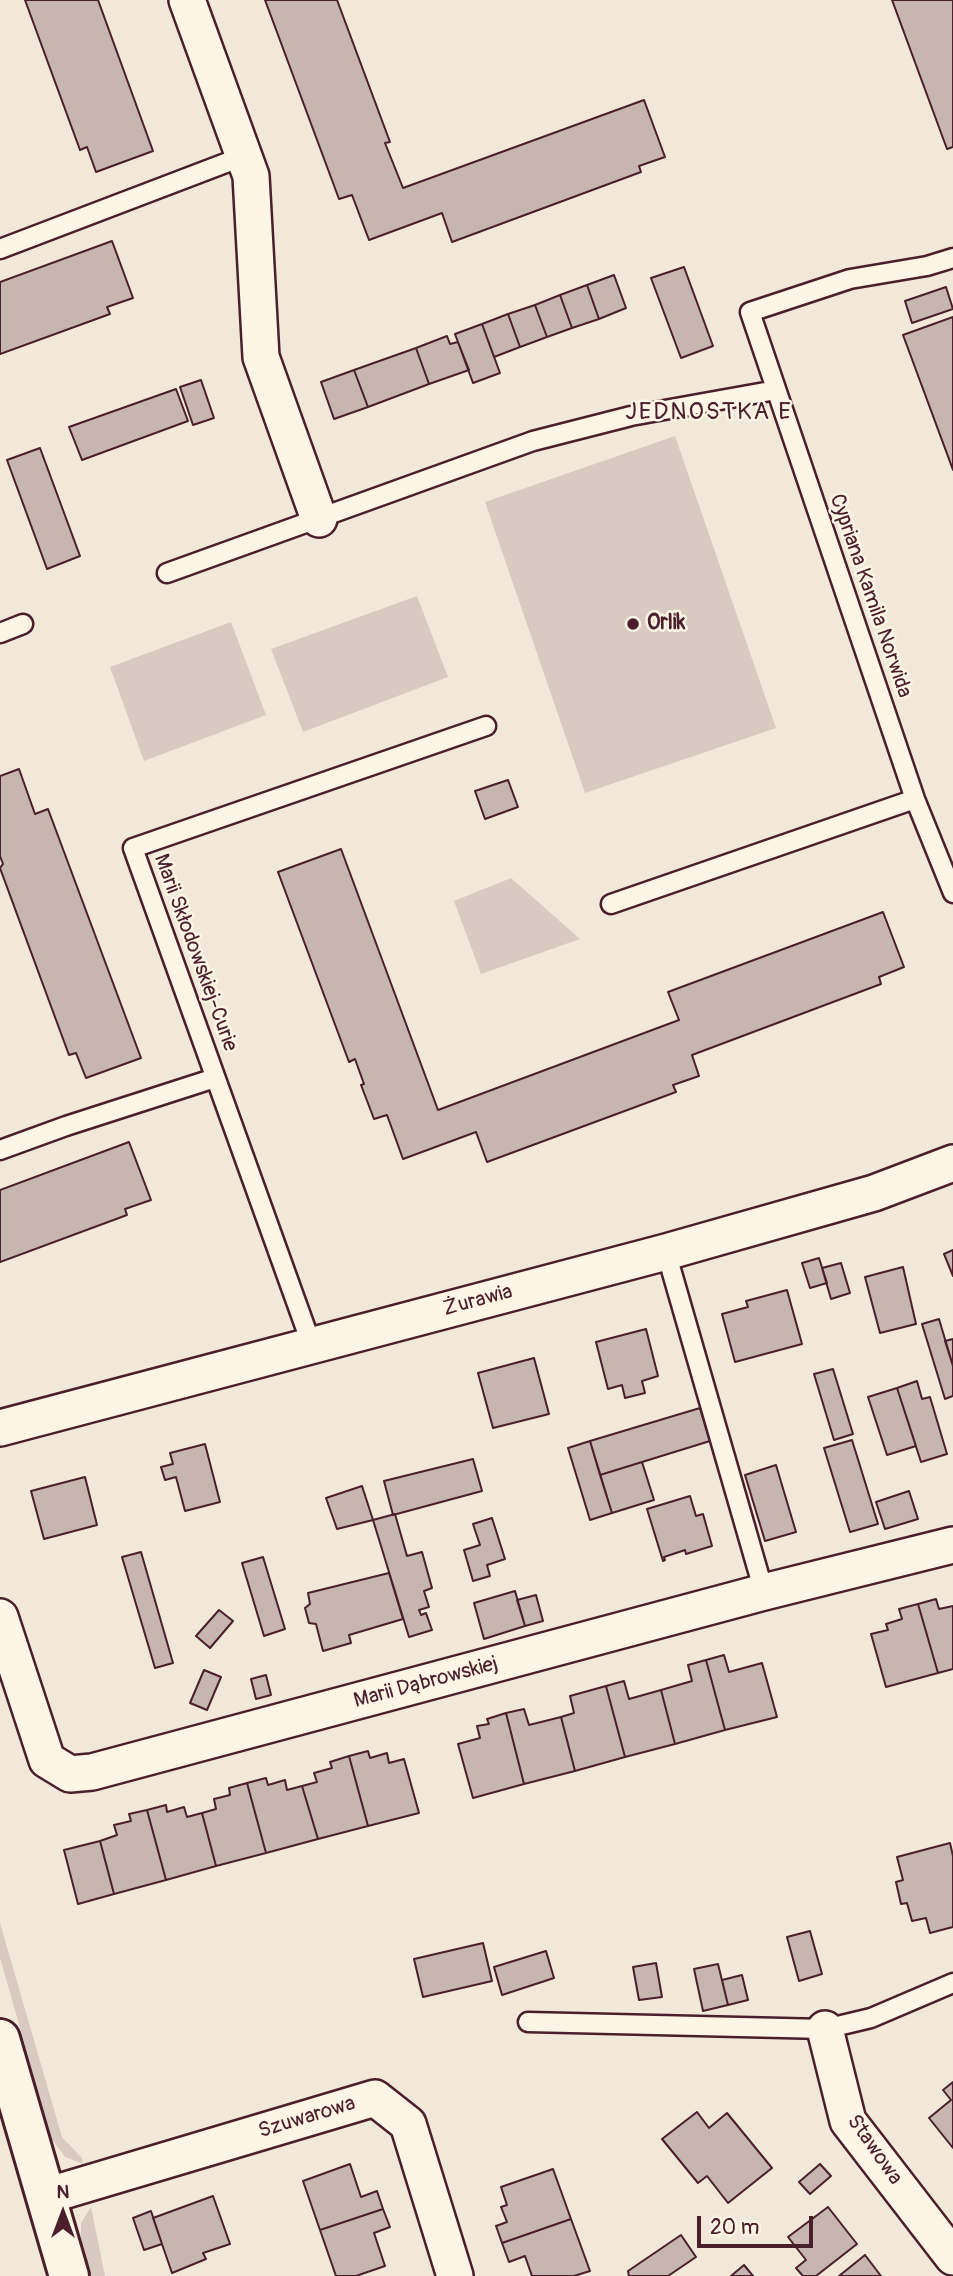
<!DOCTYPE html>
<meta charset="utf-8">
<style>
body{margin:0}
#map{position:relative;width:953px;height:2276px;overflow:hidden;background:#f1e8da;font-family:Pangolin,sans-serif}
canvas{display:block}
.north{position:absolute;left:28px;top:2178px;width:70px;height:70px;-webkit-text-stroke:5px #fcf5e5;paint-order:stroke;rotate:0deg;font-size:19px;font-weight:700;line-height:28px;text-align:center;color:#4a1f2b}
.north::after{content:'';display:block;margin:auto;width:24px;height:32px;background:#4a1f2b;clip-path:polygon(50% 0,100% 100%,50% 72%,0 100%)}
.scale{position:absolute;left:697px;top:2216px;width:116px;height:32px;box-sizing:border-box;border:4px solid #4a1f2b;border-top:0;padding-left:9px;font-size:21px;line-height:24px;white-space:nowrap;color:#4a1f2b;-webkit-text-stroke:5px #fcf5e5;paint-order:stroke}
</style>
<div id="map">
<canvas width="953" height="2276"></canvas>
<div class="north">N</div>
<div class="scale">20 m</div>
</div>
<script>
const ctx = document.querySelector('canvas').getContext('2d');
ctx.lineJoin = 'round';
function paint(path, color) {
  ctx.fillStyle = color;
  ctx.fill(path, 'evenodd');
}
function toPath(rows) {
  const path = new Path2D();
  for (const r of rows) {
    path.moveTo(r[0], r[1]);
    for (let i = 2; i < r.length; i += 2) path.lineTo(r[i], r[i + 1]);
  }
  return path;
}
function trace(path, color, width, dash) {
  ctx.strokeStyle = color;
  ctx.lineWidth = width;
  ctx.lineCap = dash ? 'butt' : 'round';
  ctx.setLineDash(dash || []);
  ctx.stroke(path);
}
function write(font, color, halo, rows, align = 'center') {
  ctx.font = font + ' Pangolin,sans-serif';
  ctx.lineWidth = 5;
  ctx.setLineDash([]);
  ctx.textBaseline = 'middle';
  ctx.strokeStyle = halo;
  ctx.fillStyle = color;
  for (const [text, x, y, turn = 0] of rows) {
    ctx.save();
    ctx.translate(x, y);
    ctx.rotate((+turn || 0) * Math.PI / 180);
    ctx.textAlign = isNaN(turn) ? turn : align;
    if (halo) ctx.strokeText(text, 0, 0);
    ctx.fillText(text, 0, 0);
    ctx.restore();
  }
}
paint(toPath([
 [675,436,776,728,585,793,485,502],
 [417,596,448,677,303,732,271,649],
 [231,622,266,715,144,761,110,667],
 [511,878,580,939,481,974,454,901],
 [0,1923,62,2137,82,2158,83,2164,65,2157,52,2139,0,1958],
 [91,2207,105,2276,91,2276,81,2239,81,2223]
]), '#d8cac0');
const building = toPath([
 [25,0,98,0,153,151,96,172,87,147,80,150,25,0],
 [265,0,337,0,390,142,385,143,403,188,644,100,665,157,639,166,641,172,452,242,442,213,369,240,352,195,339,199,265,0],
 [892,0,953,0,953,147,947,149,892,0],
 [112,241,133,298,107,307,110,314,0,354,0,282,112,241],
 [684,267,713,346,681,358,651,278,684,267],
 [614,275,626,308,599,319,587,285,614,275],
 [587,285,599,319,572,328,560,295,587,285],
 [946,287,953,309,912,323,905,301,946,287],
 [560,295,572,328,547,337,535,305,560,295],
 [535,305,547,337,520,347,508,314,535,305],
 [508,314,520,347,494,357,482,324,508,314],
 [953,317,953,470,903,335,953,317],
 [482,324,500,373,473,383,455,334,482,324],
 [447,336,450,344,458,342,469,370,429,384,416,348,447,336],
 [416,348,429,384,368,407,354,370,416,348],
 [354,370,368,407,334,419,321,382,354,370],
 [201,380,214,418,193,425,180,387,201,380],
 [176,389,188,421,82,460,69,427,176,389],
 [40,448,80,556,47,569,7,460,40,448],
 [19,769,35,814,48,809,141,1058,86,1078,76,1053,69,1055,0,868,3,864,0,856,0,776,19,769],
 [508,780,518,807,485,819,475,791,508,780],
 [341,849,438,1110,679,1020,668,992,883,912,904,967,879,977,881,984,692,1055,699,1076,673,1085,676,1092,487,1162,476,1132,403,1159,387,1115,374,1119,361,1085,364,1084,355,1059,349,1062,278,872,341,849],
 [129,1142,151,1200,125,1209,127,1215,0,1262,0,1190,129,1142],
 [953,1250,953,1276,944,1254,953,1250],
 [819,1258,827,1283,810,1288,802,1263,819,1258],
 [841,1263,850,1293,831,1299,822,1268,841,1263],
 [903,1267,916,1324,880,1333,865,1277,903,1267],
 [787,1290,802,1344,735,1362,722,1314,748,1307,746,1301,787,1290],
 [939,1319,953,1366,953,1396,945,1399,922,1324,939,1319],
 [646,1329,658,1376,642,1381,645,1393,625,1398,622,1385,608,1389,596,1342,646,1329],
 [953,1339,953,1366,945,1341,953,1339],
 [534,1358,549,1414,493,1428,478,1373,534,1358],
 [833,1369,853,1434,834,1440,814,1374,833,1369],
 [917,1381,922,1399,930,1397,947,1454,921,1462,897,1388,917,1381],
 [897,1388,916,1446,887,1455,868,1397,897,1388],
 [700,1408,710,1441,600,1475,590,1441,700,1408],
 [852,1440,878,1524,850,1532,824,1448,852,1440],
 [590,1441,612,1513,590,1520,568,1448,590,1441],
 [205,1444,220,1502,185,1511,176,1477,165,1480,161,1467,173,1464,170,1453,205,1444],
 [473,1459,482,1491,393,1515,384,1481,473,1459],
 [642,1462,654,1500,612,1513,600,1475,642,1462],
 [776,1465,796,1532,765,1541,745,1475,776,1465],
 [85,1477,97,1525,44,1539,31,1491,85,1477],
 [362,1486,373,1520,337,1529,326,1498,362,1486],
 [909,1491,918,1519,885,1529,876,1502,909,1491],
 [690,1496,696,1516,703,1514,712,1546,686,1554,685,1550,664,1557,665,1560,663,1561,647,1509,690,1496],
 [395,1514,407,1556,422,1552,432,1588,424,1591,429,1607,419,1610,421,1615,426,1613,432,1630,409,1637,373,1520,395,1514],
 [492,1518,505,1559,487,1565,490,1576,473,1581,464,1550,480,1545,473,1524,492,1518],
 [141,1552,173,1663,155,1668,122,1557,141,1552],
 [263,1557,285,1629,264,1636,242,1563,263,1557],
 [389,1573,403,1619,349,1635,351,1643,323,1651,316,1624,309,1623,305,1608,310,1604,308,1593,389,1573],
 [515,1591,525,1626,484,1639,474,1603,515,1591],
 [536,1595,543,1621,525,1626,517,1600,536,1595],
 [936,1599,939,1609,953,1606,953,1669,938,1673,918,1604,936,1599],
 [918,1604,938,1673,886,1687,871,1634,888,1630,886,1624,902,1619,899,1609,918,1604],
 [219,1610,233,1621,210,1648,196,1636,219,1610],
 [724,1655,729,1672,762,1663,777,1717,725,1730,706,1660,724,1655],
 [706,1660,725,1730,675,1744,661,1690,692,1681,688,1665,706,1660],
 [204,1670,221,1677,207,1710,190,1703,204,1670],
 [266,1675,271,1695,256,1699,251,1679,266,1675],
 [624,1681,629,1699,661,1690,675,1744,625,1757,606,1686,624,1681],
 [606,1686,625,1757,575,1771,561,1717,574,1713,570,1696,606,1686],
 [524,1709,529,1725,561,1717,575,1771,524,1784,506,1713,524,1709],
 [506,1713,524,1784,473,1798,458,1744,480,1738,477,1726,489,1724,487,1719,506,1713],
 [368,1751,370,1758,387,1753,389,1763,404,1759,419,1813,368,1826,349,1756,368,1751],
 [349,1756,368,1826,318,1839,302,1786,317,1782,314,1773,332,1768,330,1762,349,1756],
 [266,1778,268,1785,285,1780,287,1790,302,1786,318,1839,266,1853,247,1783,266,1778],
 [247,1783,266,1853,216,1866,202,1813,216,1809,214,1799,230,1795,229,1788,247,1783],
 [166,1805,167,1812,184,1807,187,1817,202,1813,216,1866,166,1880,147,1810,166,1805],
 [147,1810,166,1880,114,1894,100,1841,117,1835,114,1825,131,1821,129,1814,147,1810],
 [100,1841,114,1894,78,1904,64,1850,100,1841],
 [950,1843,953,1856,953,1927,930,1933,926,1918,912,1921,907,1903,901,1904,896,1882,903,1880,897,1857,950,1843],
 [810,1931,822,1974,799,1981,787,1937,810,1931],
 [483,1943,492,1981,423,1997,414,1959,483,1943],
 [546,1951,554,1978,502,1995,494,1967,546,1951],
 [656,1963,662,1997,639,2000,633,1967,656,1963],
 [718,1964,728,2005,703,2011,694,1969,718,1964],
 [742,1975,748,2000,728,2005,722,1980,742,1975],
 [953,2082,953,2148,929,2118,951,2100,943,2090,953,2082],
 [697,2112,709,2128,727,2113,772,2168,728,2203,707,2176,698,2183,662,2139,697,2112],
 [350,2164,361,2197,377,2191,383,2209,320,2230,303,2181,350,2164],
 [820,2164,831,2176,810,2194,799,2182,820,2164],
 [553,2169,571,2219,502,2243,496,2226,507,2222,501,2207,507,2205,501,2187,553,2169],
 [213,2196,230,2244,203,2253,206,2259,172,2273,153,2218,213,2196],
 [828,2207,857,2244,816,2276,803,2276,796,2268,806,2260,788,2237,828,2207],
 [383,2209,390,2227,374,2233,385,2266,356,2276,336,2276,320,2230,383,2209],
 [151,2211,162,2244,144,2250,133,2218,151,2211],
 [571,2219,590,2271,574,2276,532,2276,525,2256,509,2262,502,2243,571,2219],
 [681,2235,696,2257,668,2276,629,2276,628,2271,681,2235],
 [865,2255,881,2276,839,2276,865,2255],
 [744,2265,753,2276,731,2276,744,2265]
]);
paint(building, '#c7b6af');
trace(building, '#4a1f2b', 2);
const lane = toPath([
 [0,249,244,156],
 [953,258,927,266,850,279,750,312,915,799,953,893],
 [167,573,533,441,631,416,776,390],
 [0,633,23,624],
 [611,904,915,799],
 [0,1150,66,1126,215,1078],
 [666,1252,764,1592],
 [312,1346,133,848,486,726],
 [528,2022,825,2029,871,2018,953,1983]
]);
const street = toPath([
 [187,0,251,176,261,357,319,519],
 [0,1428,666,1252,874,1193,953,1163],
 [0,1617,47,1760,70,1774,92,1772,764,1592,953,1545],
 [825,2029,848,2121,953,2257],
 [46,2196,375,2098,408,2124,455,2276]
]);
const secondary = toPath([
 [0,2039,69,2276]
]);
trace(lane, '#4a1f2b', 23);
trace(street, '#4a1f2b', 40);
trace(secondary, '#4a1f2b', 44);
trace(lane, '#fcf5e5', 18);
trace(street, '#fcf5e5', 35);
trace(secondary, '#fcf5e5', 38);
for (const [x, y, r, color] of [
 [633,624,7,"#4a1f2b"]
]) {
  const dot = new Path2D();
  dot.arc(x, y, r, 0, 2 * Math.PI);
  ctx.fillStyle = color;
  ctx.fill(dot);
  trace(dot, '#fcf5e5', 2.5);
}
write('21px', '#4a1f2b', '#fcf5e5', [
 ["Cypriana Kamila Norwida",870,596,71],
 ["Marii Skłodowskiej-Curie",195,953,70],
 ["Żurawia",478,1301,-15],
 ["Marii Dąbrowskiej",426,1683,-15],
 ["Szuwarowa",307,2118,-17],
 ["Stawowa",874,2150,55]
]);
write('bold 21px', '#4a1f2b', '#fcf5e5', [
 ["Orlik",647,624]
], 'left');
ctx.letterSpacing = '2px';
write('24px', '#4a1f2b', '#fcf5e5', [
 ["JEDNOSTKA E",709,413]
]);
ctx.letterSpacing = '0px';
</script>
